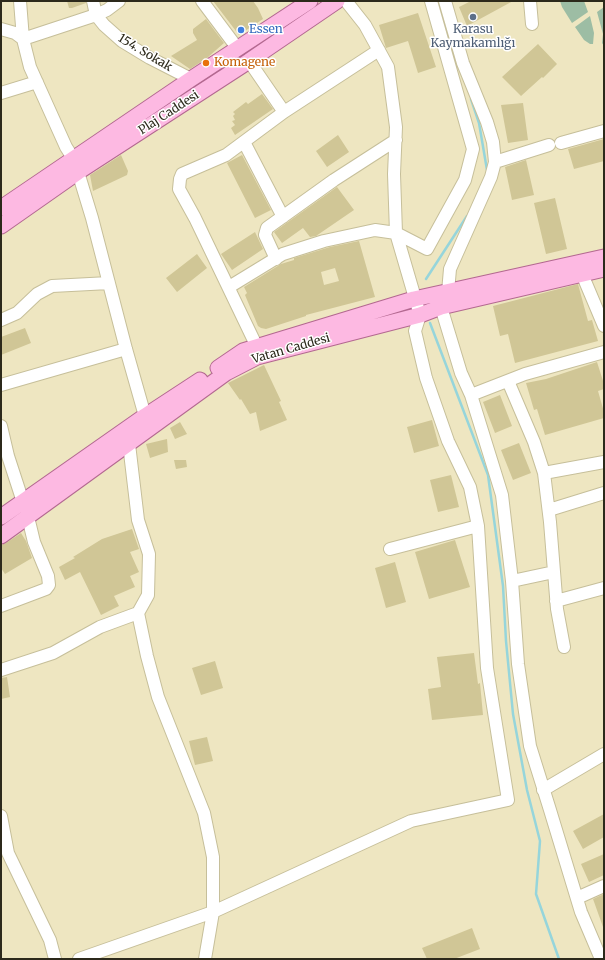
<!DOCTYPE html>
<meta charset="utf-8">
<style>
body{margin:0}
#map{position:relative;width:605px;height:960px;overflow:hidden;background:#eee6c1;font-family:Merriweather,serif}
canvas{display:block}
.frame{position:absolute;inset:0;border:2px solid #2c291b;pointer-events:none}
</style>
<div id="map">
<canvas width="605" height="960"></canvas>
<div class="frame"></div>
</div>
<script>
const ctx = document.querySelector('canvas').getContext('2d');
ctx.lineJoin = 'round';
function paint(path, color) {
  ctx.fillStyle = color;
  ctx.fill(path, 'evenodd');
}
function toPath(rows) {
  const path = new Path2D();
  for (const r of rows) {
    path.moveTo(r[0], r[1]);
    for (let i = 2; i < r.length; i += 2) path.lineTo(r[i], r[i + 1]);
  }
  return path;
}
function trace(path, color, width, dash) {
  ctx.strokeStyle = color;
  ctx.lineWidth = width;
  ctx.lineCap = dash ? 'butt' : 'round';
  ctx.setLineDash(dash || []);
  ctx.stroke(path);
}
function write(font, color, halo, rows, align = 'center') {
  ctx.font = font + ' Merriweather,serif';
  ctx.lineWidth = 3;
  ctx.setLineDash([]);
  ctx.textBaseline = 'middle';
  ctx.strokeStyle = halo;
  ctx.fillStyle = color;
  for (const [text, x, y, turn = 0] of rows) {
    ctx.save();
    ctx.translate(x, y);
    ctx.rotate((+turn || 0) * Math.PI / 180);
    ctx.textAlign = isNaN(turn) ? turn : align;
    if (halo) ctx.strokeText(text, 0, 0);
    ctx.fillText(text, 0, 0);
    ctx.restore();
  }
}
paint(toPath([
 [560,1,584,1,588,12,572,23,562,7],
 [604,7,604,46,602,43,603,34,597,12],
 [590,16,594,33,593,44,590,44,584,40,575,27]
]), '#9dbda4');
trace(toPath([
 [471,99,479,123,487,170],
 [426,279,467,216],
 [430,323,488,475,503,586,506,641,513,714,527,790,540,841,536,894,559,959]
]), '#96d5db', 2.5);
paint(toPath([
 [67,1,86,1,86,3,72,8,69,8],
 [213,1,253,1,258,8,263,19,239,35],
 [471,1,513,1,467,26,459,7],
 [418,13,436,67,418,73,408,41,386,48,379,25],
 [206,19,224,43,207,58,190,69,171,56,197,40,193,33,193,29],
 [538,44,557,64,543,78,542,77,521,96,502,77],
 [262,94,273,109,235,135,231,128,235,125,232,121,235,120,233,116,235,114,233,112,246,102,248,104],
 [523,103,528,140,508,143,501,105],
 [338,135,349,152,327,167,316,151],
 [604,139,604,161,574,169,568,149],
 [121,155,128,171,127,175,93,191,90,175],
 [242,155,271,210,255,218,227,163],
 [526,160,534,195,512,200,505,167],
 [337,187,354,210,316,236,310,237,303,228,282,243,274,232],
 [555,198,567,249,546,254,534,203],
 [255,232,263,249,232,270,221,254],
 [359,241,375,297,306,315,306,316,266,329,261,328,258,326,245,295,247,293,244,287,281,264,294,260,294,258,330,247],
 [335,268,339,281,324,285,321,272],
 [197,254,207,268,177,292,166,278],
 [578,284,588,321,592,320,598,341,515,363,508,334,500,336,493,306],
 [25,328,31,343,1,355,1,337],
 [597,362,604,384,604,389,598,391,604,412,604,418,545,435,537,409,534,410,526,383,546,379],
 [264,365,281,401,279,402,287,420,260,431,256,412,250,414,241,399,240,400,228,383],
 [500,395,512,426,495,433,483,402],
 [432,420,439,446,414,453,407,427],
 [180,422,187,434,175,439,170,428],
 [167,439,168,452,150,458,146,444],
 [519,443,531,473,513,480,501,450],
 [174,460,186,460,187,467,176,469],
 [451,475,459,507,438,512,430,480],
 [132,529,139,549,130,552,139,572,130,576,135,587,114,596,119,606,101,615,80,572,65,580,59,567,75,558,73,557,102,539],
 [21,533,26,541,32,558,5,574,1,568,1,545,6,543],
 [455,540,470,587,429,599,415,552],
 [395,562,406,602,386,608,375,568],
 [474,653,478,684,480,683,483,715,432,720,428,689,441,687,437,657],
 [215,661,223,688,201,695,192,668],
 [7,677,10,697,1,699,1,678],
 [207,737,213,761,195,765,189,741],
 [604,814,604,837,583,849,573,831],
 [604,854,604,875,589,882,581,864],
 [604,894,604,927,603,927,593,899],
 [472,928,480,949,454,959,427,959,422,948]
]), '#d0c696');
const minor = toPath([
 [20,1,23,39,30,67,66,147,73,158,78,172,92,218,126,349,145,416],
 [93,1,96,15,104,25,122,41,150,58,191,79],
 [202,1,238,49],
 [445,1,463,63,487,122,493,142,495,162,491,177,450,269,448,292],
 [530,1,532,24],
 [1,29,15,33,23,39,96,15,107,10,119,1],
 [249,61,284,112],
 [1,93,37,82],
 [244,142,283,217],
 [561,143,604,131],
 [495,162,549,145],
 [276,259,265,235,267,228,334,180,396,140],
 [582,274,604,326],
 [229,287,283,254,324,241,375,230,396,233,427,249,465,180,473,149,431,1],
 [441,307,461,373,471,395,502,495,512,581,518,664,530,746,550,810,581,912,601,959],
 [1,320,17,313,37,294,52,286,109,283],
 [257,347,195,218,179,189,180,179,182,174,226,155,284,112,379,50],
 [508,381,534,442,544,473,550,522,557,609,564,647],
 [1,385,126,349],
 [471,395,525,374,604,352],
 [1,426,8,456,23,502],
 [544,473,604,462],
 [549,510,604,493],
 [390,549,478,526],
 [512,581,554,572],
 [556,601,604,588],
 [1,606,46,589,49,585,48,576,34,542,28,517],
 [138,613,147,656,158,697,204,813,213,857,213,912,205,959],
 [1,670,53,653,100,627,138,613,148,595,149,554,138,520,129,444],
 [543,790,604,754],
 [1,816,8,853,50,940,55,959],
 [577,898,604,886],
 [79,959,213,912,411,821,508,800,487,668,478,526,470,487,448,441,426,378,415,331,420,315,396,233,394,174,396,127,388,67,365,25,346,1]
]);
const major = toPath([
 [1,208,191,79,310,1],
 [1,226,78,172,249,61,337,1],
 [218,368,243,351,414,299,604,257],
 [1,517,145,416,200,380],
 [1,536,226,373,257,357,420,315,441,307,604,269]
]);
trace(minor, '#c6bf9a', 14);
trace(major, '#b36890', 17);
trace(minor, '#fff', 12);
trace(major, '#fdb9e2', 15);
for (const [x, y, r, color] of [
 [473,17,4,"#5c6f8a"],
 [241,30,4,"#3f7fe0"],
 [206,63,4,"#e8710a"]
]) {
  const dot = new Path2D();
  dot.arc(x, y, r, 0, 2 * Math.PI);
  ctx.fillStyle = color;
  ctx.fill(dot);
  trace(dot, '#fff', 1.5);
}
write('12px', '#366cbe', '#fff', [
 ["Essen",249,30]
], 'left');
write('12px', '#4e5e75', '#fff', [
 ["Karasu",473,30],
 ["Kaymakamlığı",473,44]
]);
write('12px', '#2c291b', '#fff', [
 ["154. Sokak",145,53,31],
 ["Plaj Caddesi",169,113,-33],
 ["Vatan Caddesi",291,349,-16]
]);
write('12px', '#c56008', '#fff', [
 ["Komagene",214,63]
], 'left');
</script>
